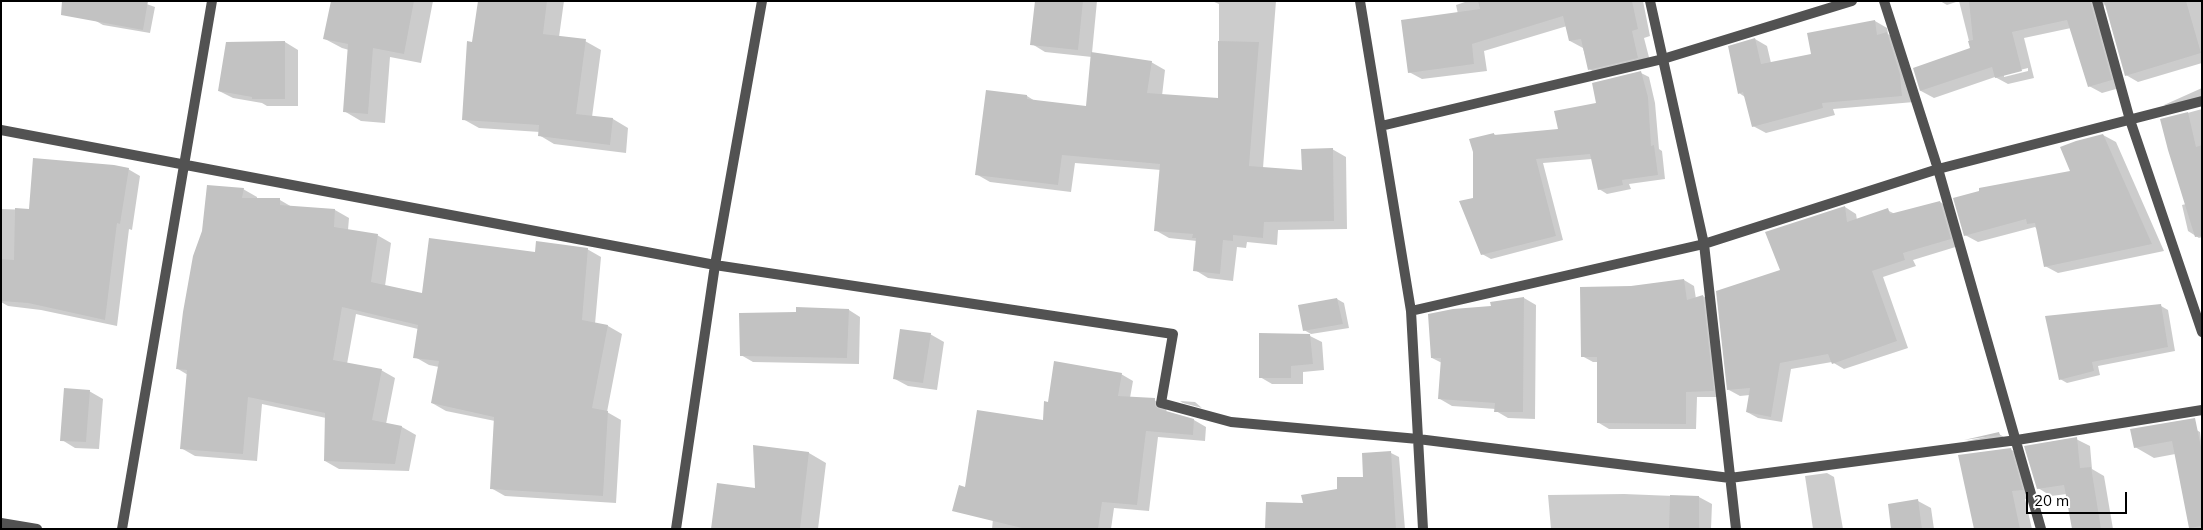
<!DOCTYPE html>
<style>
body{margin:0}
#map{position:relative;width:2203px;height:530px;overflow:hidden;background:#fff;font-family:Mulish,sans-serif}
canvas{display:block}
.frame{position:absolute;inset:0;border:2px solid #000;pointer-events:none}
.scale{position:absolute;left:2026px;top:492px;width:101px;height:22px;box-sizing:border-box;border:2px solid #000;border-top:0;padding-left:6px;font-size:15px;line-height:18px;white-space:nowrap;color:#000;-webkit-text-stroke:4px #fff;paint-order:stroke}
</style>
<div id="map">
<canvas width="2203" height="530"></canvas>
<div class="frame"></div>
<div class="scale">20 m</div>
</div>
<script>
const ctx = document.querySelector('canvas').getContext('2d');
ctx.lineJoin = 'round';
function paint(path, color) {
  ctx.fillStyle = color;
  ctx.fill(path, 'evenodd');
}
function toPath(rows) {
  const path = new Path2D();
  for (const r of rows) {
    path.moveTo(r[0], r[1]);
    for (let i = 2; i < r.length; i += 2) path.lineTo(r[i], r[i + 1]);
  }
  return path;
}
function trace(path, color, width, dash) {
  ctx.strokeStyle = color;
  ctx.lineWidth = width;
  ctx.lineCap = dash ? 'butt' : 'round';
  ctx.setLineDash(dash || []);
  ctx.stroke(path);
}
paint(toPath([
 [138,1,155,7,150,33,103,25,96,21],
 [332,1,433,1,421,63,390,57,385,123,361,121,344,111,349,50,342,48,325,39],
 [479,1,564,1,559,37,585,41,601,50,592,117,613,119,628,128,626,153,554,144,539,135,540,132,479,128,463,119],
 [1036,1,1097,1,1092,53,1151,62,1165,70,1162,96,1219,100,1219,4,1212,1,1276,1,1263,168,1303,172,1332,149,1346,157,1347,229,1278,230,1277,245,1247,242,1246,248,1237,247,1233,281,1208,278,1195,270,1197,241,1169,238,1155,230,1161,170,1075,163,1071,192,990,182,976,174,1027,96,1035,101,1087,107,1092,57,1045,52,1032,44],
 [1468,1,1643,1,1650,36,1644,38,1651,65,1602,76,1589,69,1583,48,1570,41,1567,26,1484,51,1487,71,1422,79,1409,72,1458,14,1456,5],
 [1940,1,2202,1,2202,63,2138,82,2126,75,2106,2,2102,10,2123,87,2102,93,2089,86,2071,28,2024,38,2034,78,2008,84,1995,77,1934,98,1921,91,1914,69,1971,49,1959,1,1947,5],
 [2028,68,2028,71,2004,77,2004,74],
 [1875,21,1887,28,1888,34,1899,41,1914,102,1833,109,1835,115,1766,133,1753,126,1745,97,1739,93,1755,39,1767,46,1771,63,1812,55],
 [285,42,298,50,298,106,267,106,262,103,233,98,219,91],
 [1641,73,1649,77,1655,103,1659,149,1662,151,1665,179,1629,184,1631,189,1607,194,1599,189,1592,159,1543,163,1563,240,1491,259,1482,254,1474,199,1494,134,1497,136,1559,130],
 [2202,88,2202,102,2172,110,2164,105],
 [2202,109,2202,237,2199,238,2188,231,2182,205,2186,204,2162,120],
 [2103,135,2116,142,2164,251,2058,273,2045,266,2037,229,2035,227,1978,242,1965,235,2072,172],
 [128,169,140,176,132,230,129,229,117,326,41,310,8,306,1,302,1,209,30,210],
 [243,189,257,197,257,199,280,200,292,207,335,210,349,218,348,230,377,235,391,243,385,286,423,294,536,253,587,249,601,257,595,324,608,326,622,334,607,412,621,420,616,503,505,496,491,488,495,421,446,411,432,403,439,367,429,365,415,357,418,329,356,314,347,364,381,370,395,378,386,424,402,427,416,435,409,471,339,469,325,461,326,418,262,404,257,461,195,456,181,448,188,375,178,369],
 [1940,202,1951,209,1962,245,1913,260,1916,266,1883,277,1908,348,1844,369,1832,362,1791,369,1782,422,1758,418,1747,412,1750,395,1740,396,1729,390,1782,270,1766,233,1845,207,1856,214,1857,220,1887,210,1895,214],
 [1684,280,1694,286,1696,299,1703,296,1713,303,1724,397,1697,397,1696,429,1609,429,1599,423,1599,362,1593,362,1582,356,1631,287],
 [1524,298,1536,305,1535,419,1508,418,1496,411,1496,409,1452,406,1440,399,1442,363,1432,358],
 [1337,299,1344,303,1349,328,1311,334,1304,330],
 [2161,306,2168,310,2175,351,2098,366,2100,375,2067,383,2060,379],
 [849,310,860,317,859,364,753,362,741,355],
 [930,334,944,342,937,390,908,386,895,379],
 [1310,336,1322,342,1324,370,1303,372,1303,384,1272,384,1260,377],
 [1121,374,1133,381,1130,398,1154,400,1167,407,1166,413,1194,420,1206,427,1205,441,1158,437,1149,511,1114,508,1111,529,992,529,1003,415,1044,421,1049,403],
 [89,391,103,399,99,449,75,448,62,440],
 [1180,401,1195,402,1202,408,1183,403],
 [2182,422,2200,432,2202,449,2154,458,2135,447],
 [1999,434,2012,442,1979,447,1967,441],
 [2076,439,2090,446,2092,469,2104,476,2113,529,2073,529,2067,494,2051,496,2038,488],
 [754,447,809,453,826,463,818,529,712,529,756,489],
 [2010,449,2024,457,2036,497,2025,499,2032,529,1976,529],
 [1391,453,1399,457,1405,529,1266,529,1304,505,1364,478],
 [1827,473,1834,477,1843,529,1813,529,1805,476],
 [2202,489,2202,529,2190,529,2183,491],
 [1624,494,1699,497,1712,504,1711,529,1551,529,1548,495],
 [1918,501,1931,508,1934,529,1893,529]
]), '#0003');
paint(toPath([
 [62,1,148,1,143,30,61,15],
 [331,1,414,1,404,54,373,48,368,114,343,112,348,44,323,39],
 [478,1,547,1,543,34,586,39,576,114,613,118,610,145,538,136,539,125,462,120,467,41,472,42],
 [1035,1,1083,1,1078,50,1030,45],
 [1478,1,1632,1,1638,29,1632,31,1638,58,1588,70,1581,39,1569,41,1563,16,1472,44,1474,64,1408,73,1401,20,1480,9],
 [1969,1,2090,1,2112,80,2088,87,2067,20,2012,32,2022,71,1995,78,1992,67,1920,91,1913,68,1970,48,1968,41,1973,40],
 [2104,1,2186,1,2201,53,2125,76],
 [1875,20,1877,35,1887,32,1904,87,1900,75,1902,96,1822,103,1823,108,1752,127,1743,92,1738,94,1728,46,1755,38,1761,64,1811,54,1807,33],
 [285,41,285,99,252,99,252,97,218,91,226,42],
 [1218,41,1259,42,1249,166,1302,170,1301,149,1333,148,1334,221,1264,222,1263,238,1233,235,1233,241,1223,240,1220,274,1193,271,1196,238,1192,238,1193,234,1154,231,1160,164,1062,155,1058,185,975,175,986,90,1027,95,1027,99,1086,106,1091,52,1152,61,1147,93,1218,98],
 [1641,71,1648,97,1651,146,1654,145,1658,175,1622,180,1623,185,1598,190,1590,154,1536,159,1556,236,1481,255,1459,201,1473,198,1473,152,1469,139,1494,133,1494,135,1558,129,1554,111,1596,103,1592,83],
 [2188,112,2196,147,2202,145,2202,236,2195,237,2168,150,2160,119],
 [2103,134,2152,244,2044,267,2035,223,2027,224,2026,219,1964,236,1953,198,1979,191,1979,188,2070,171,2060,147,2076,141],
 [33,158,114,165,129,168,120,224,117,223,105,320,28,303,1,301,1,259,14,260,15,208,29,209],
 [207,185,244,188,242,198,280,198,280,205,335,209,334,227,378,234,371,282,422,293,429,238,535,252,536,241,588,248,582,320,608,325,592,408,608,411,603,496,490,489,494,417,431,403,439,361,413,358,418,325,342,307,333,360,382,369,372,420,402,426,395,464,324,461,325,413,248,397,243,454,180,449,187,370,176,369,183,312,193,256,202,231],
 [1940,201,1951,239,1903,253,1905,260,1872,271,1897,341,1832,364,1828,354,1780,363,1771,417,1746,412,1750,388,1727,390,1716,291,1780,270,1765,232,1845,206,1847,222,1888,208,1890,214],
 [1684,279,1687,300,1703,295,1714,391,1686,392,1686,424,1597,423,1597,357,1581,357,1580,287,1631,286],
 [1524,297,1523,412,1494,412,1495,403,1438,399,1441,358,1431,358,1428,314,1453,309,1491,306,1490,302],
 [1337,298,1343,324,1303,331,1298,305],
 [2161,304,2168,347,2092,362,2094,371,2059,380,2045,316],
 [796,307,849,309,847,358,740,356,739,313,796,312],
 [900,329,931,333,923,383,893,379],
 [1259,333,1310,334,1313,364,1291,366,1291,378,1259,378],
 [1054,361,1122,373,1118,396,1155,398,1155,406,1159,409,1194,419,1193,435,1146,431,1137,505,1102,502,1098,529,1026,529,952,511,959,485,965,487,977,410,1043,420,1044,401,1048,402],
 [64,388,90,390,86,442,60,441],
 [2195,418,2202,452,2202,526,2189,528,2172,441,2134,448,2130,429],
 [1999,432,2000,435,1964,440],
 [2077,437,2080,468,2091,467,2101,529,2072,529,2064,485,2037,489,2024,446],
 [753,445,809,452,800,529,711,529,717,483,755,488],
 [2011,448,2023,490,2012,491,2020,529,1974,529,1958,455],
 [1391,451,1396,529,1265,529,1266,502,1303,503,1301,495,1337,489,1337,477,1363,477,1362,453],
 [1670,495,1699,496,1699,529,1669,529],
 [1918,499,1922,529,1891,529,1888,504]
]), '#c2c2c2');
trace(toPath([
 [1360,1,1411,311,1423,529],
 [1650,1,1704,244,1736,529],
 [1884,1,1938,169,2041,529],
 [2097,1,2130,120,2202,332],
 [1381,126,1663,59,1852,1],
 [1,130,715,265,1173,334,1161,403,1231,422,1418,439,1730,478,2017,440,2202,410],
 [1411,311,1704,244,1938,169,2202,101],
 [1,523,37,529],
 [122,529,212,1],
 [676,529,715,265,762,1]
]), '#525252', 10);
</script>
